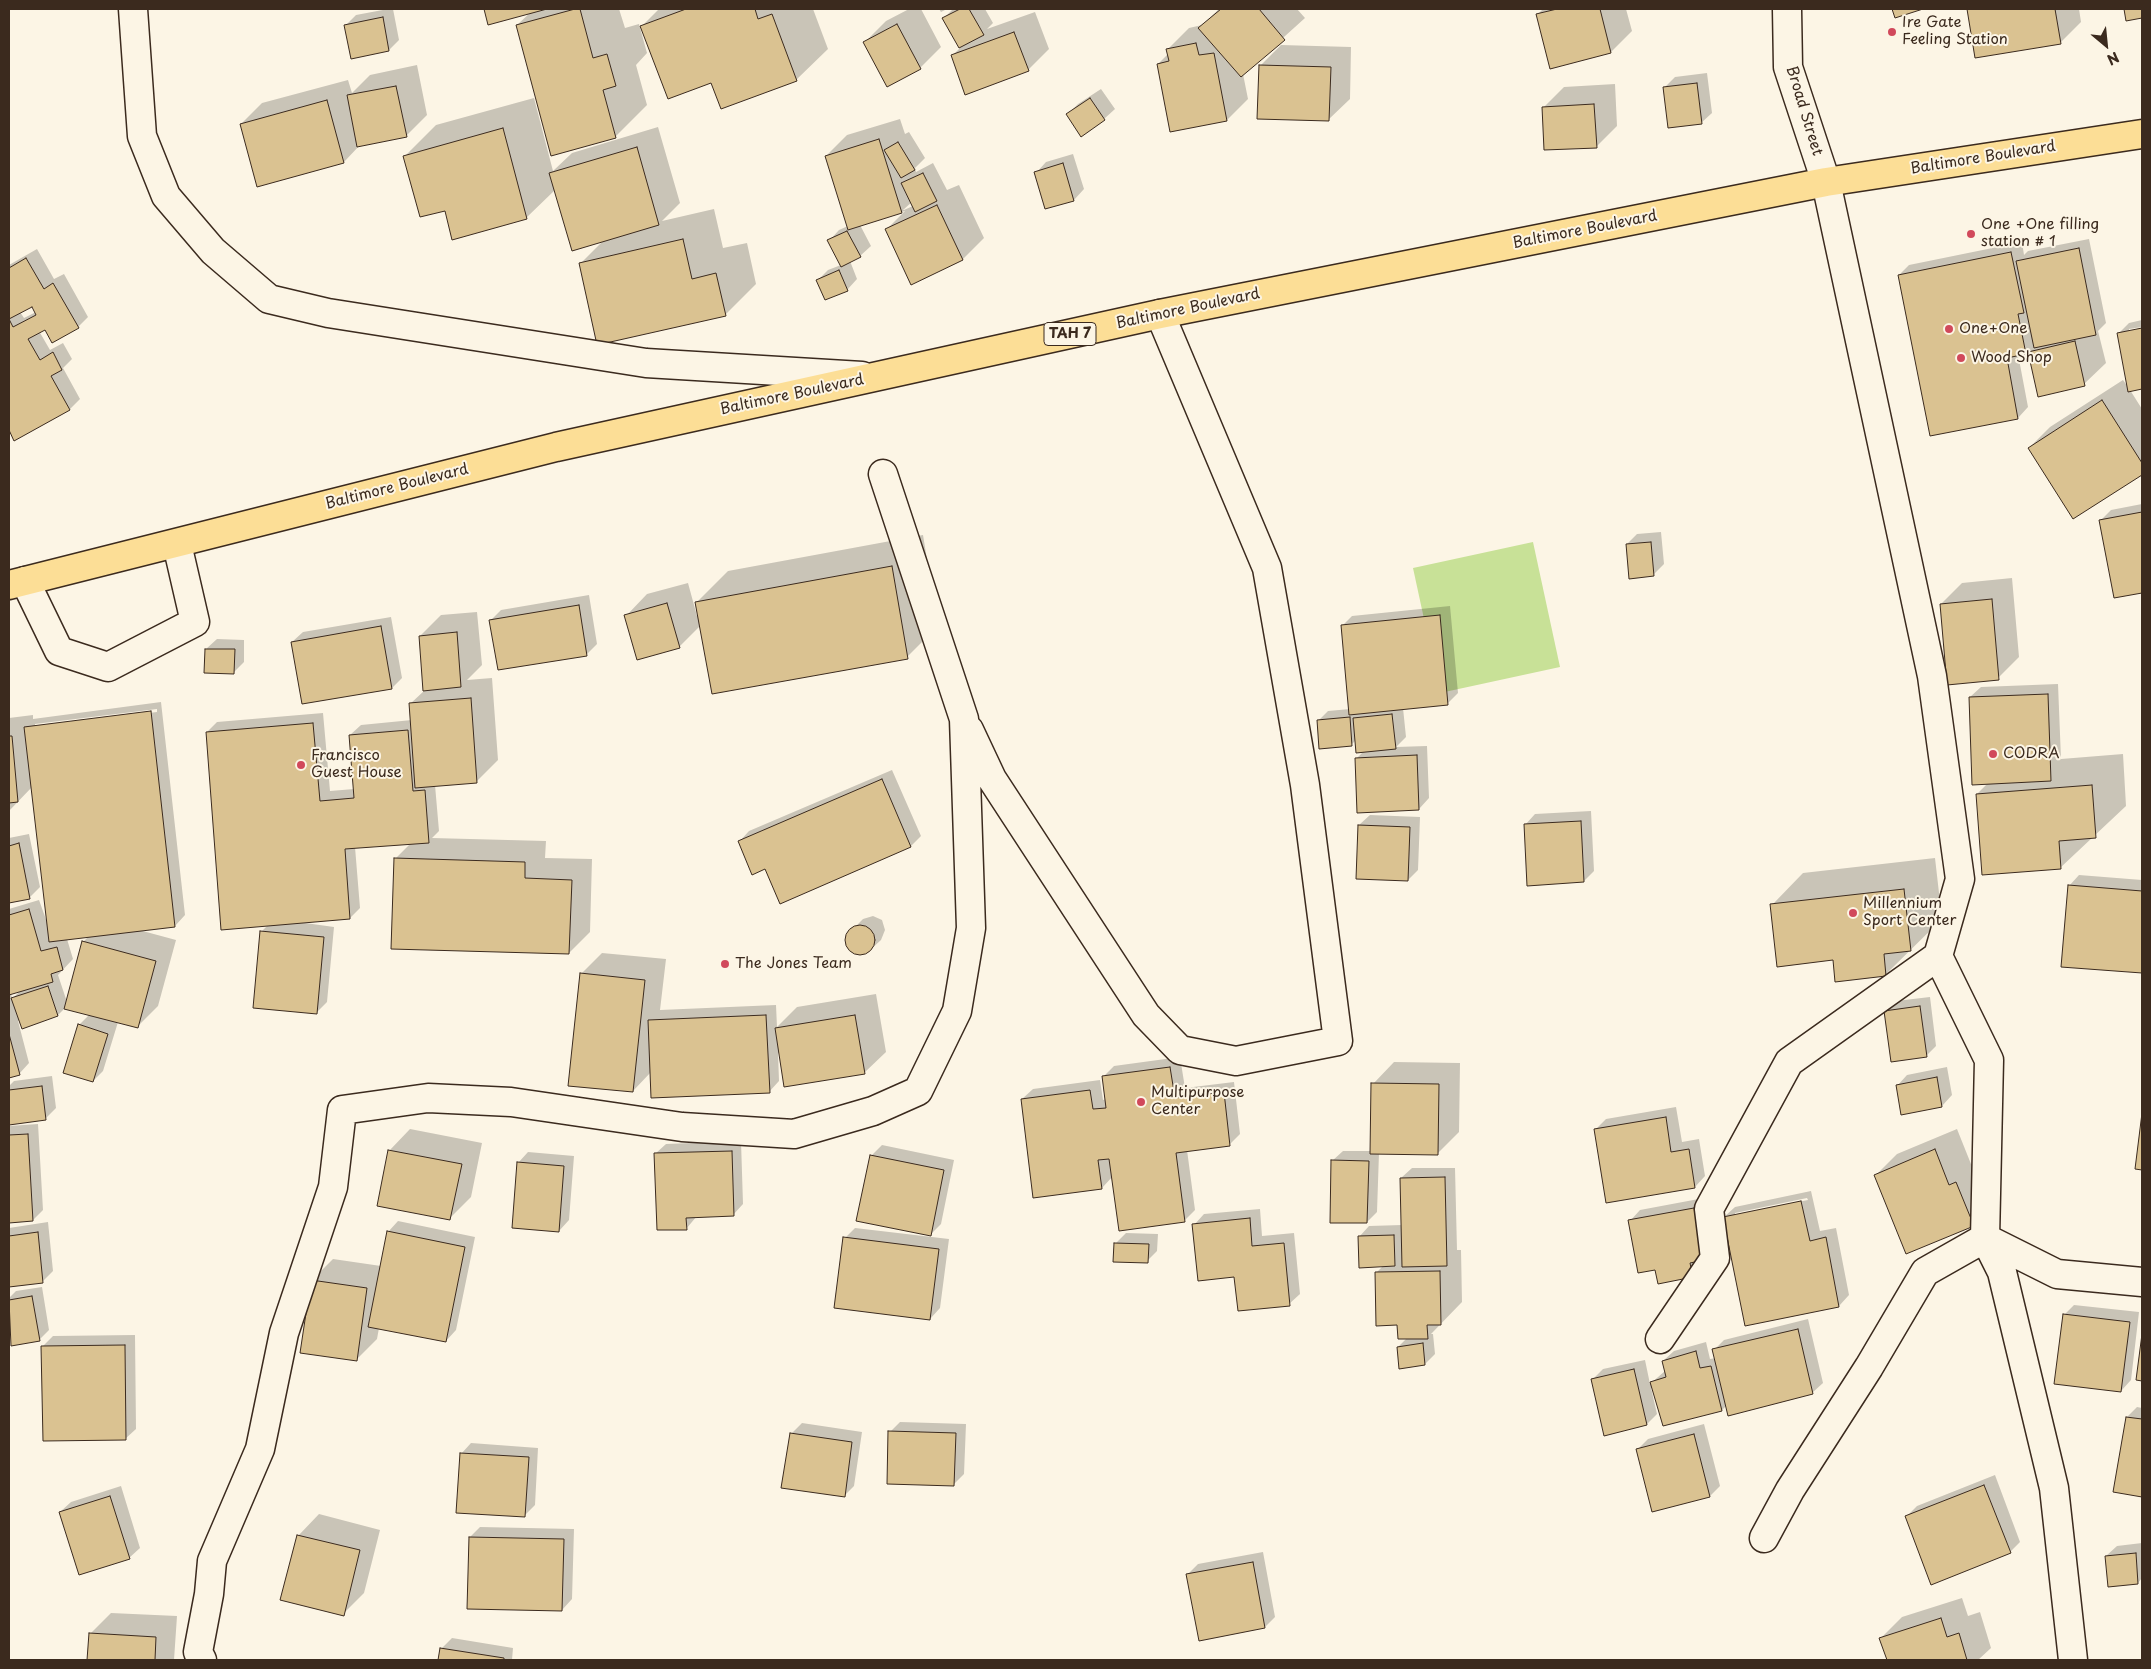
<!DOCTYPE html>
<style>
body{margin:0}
#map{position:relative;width:2151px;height:1669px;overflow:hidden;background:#fcf5e5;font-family:"Playpen Sans",sans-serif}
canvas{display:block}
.frame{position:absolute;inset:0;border:10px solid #3b2a1e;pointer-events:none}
.north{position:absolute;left:2081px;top:20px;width:50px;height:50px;-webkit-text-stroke:4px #fcf5e5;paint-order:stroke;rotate:152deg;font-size:14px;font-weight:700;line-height:20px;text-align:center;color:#3b2a1e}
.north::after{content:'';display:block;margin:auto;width:18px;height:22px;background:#3b2a1e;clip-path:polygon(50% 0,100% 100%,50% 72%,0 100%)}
</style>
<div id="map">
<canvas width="2151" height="1669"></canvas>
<div class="frame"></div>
<div class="north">N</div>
</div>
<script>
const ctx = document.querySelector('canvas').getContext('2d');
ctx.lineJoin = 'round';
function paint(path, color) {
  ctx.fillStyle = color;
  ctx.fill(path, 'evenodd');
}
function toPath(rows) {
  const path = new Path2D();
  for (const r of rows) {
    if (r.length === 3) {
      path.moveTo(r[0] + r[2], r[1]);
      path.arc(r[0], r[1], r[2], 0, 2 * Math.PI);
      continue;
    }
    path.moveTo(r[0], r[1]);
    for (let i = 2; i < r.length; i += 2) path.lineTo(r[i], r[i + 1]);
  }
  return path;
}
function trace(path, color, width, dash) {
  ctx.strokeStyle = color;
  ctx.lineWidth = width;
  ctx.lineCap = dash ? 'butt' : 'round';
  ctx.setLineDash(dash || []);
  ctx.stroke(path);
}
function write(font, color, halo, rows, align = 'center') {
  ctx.font = font + ' "Playpen Sans",sans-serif';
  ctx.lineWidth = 4;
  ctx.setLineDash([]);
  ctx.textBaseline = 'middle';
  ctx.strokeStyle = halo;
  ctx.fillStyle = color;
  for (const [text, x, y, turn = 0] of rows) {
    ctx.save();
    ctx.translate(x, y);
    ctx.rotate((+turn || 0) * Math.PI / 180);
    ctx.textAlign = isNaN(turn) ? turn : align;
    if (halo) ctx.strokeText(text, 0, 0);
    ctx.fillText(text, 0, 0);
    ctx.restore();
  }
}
paint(toPath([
 [1533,542,1560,667,1440,693,1413,568]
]), '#c8e197');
paint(toPath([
 [388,9,393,9,399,40,389,50,352,57,346,25,356,15],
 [485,9,619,9,625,28,639,24,647,53,636,65,647,105,615,137,517,25,531,12,489,23],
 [659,9,813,9,828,49,796,80,712,81,642,26],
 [909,9,921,9,941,47,920,68,865,42,886,21],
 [939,9,947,9,941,12],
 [953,9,985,9,993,23,987,29,1035,12,1049,49,1028,70,952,56,960,48,944,18],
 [1219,9,1297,9,1305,18,1243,74,1248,99,1227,120,1158,64,1169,53,1168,49,1189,28,1202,25],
 [1543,9,1626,9,1632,31,1611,52,1551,68,1538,14],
 [1969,9,2079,9,2081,22,2060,43,1976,57],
 [1281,45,1351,47,1350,99,1328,120,1260,66],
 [417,65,427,115,406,136,360,145,344,162,241,124,262,103,348,80,352,93,370,75],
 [1707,73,1712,113,1701,123,1665,87,1675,77],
 [1615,84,1617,126,1596,147,1543,108,1564,87],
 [1101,89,1115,109,1104,119,1067,115,1078,104],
 [534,98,553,171,572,153,658,127,680,203,662,221,714,209,723,248,747,243,756,284,725,315,580,264,604,240,555,190,526,218,446,209,405,156,436,125],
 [900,119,905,134,909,132,925,158,915,168,916,172,933,163,947,190,959,185,984,238,963,259,912,283,887,229,905,211,860,225,871,246,860,256,850,261,857,279,847,290,818,280,828,270,841,265,829,241,839,230,848,226,826,156,847,135],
 [912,202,913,206,904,210,903,210],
 [1073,154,1084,189,1074,200,1046,207,1036,173,1046,162],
 [2089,239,2106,323,2098,331,2106,363,2084,384,2039,395,2029,350,2018,354,2028,407,2018,418,1899,275,1909,265,2022,242,2024,255,2028,251],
 [37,249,54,279,64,274,88,317,78,327,45,328,39,331,50,350,63,343,72,359,63,368,80,399,70,409,15,439,9,428,9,265],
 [32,305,36,312,24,318,20,312],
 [2142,320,2142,327,2129,329,2129,332,2142,330,2142,388,2130,390,2142,409,2142,474,2073,517,2029,448,2050,427,2123,380,2128,387,2119,333,2129,323],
 [2142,504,2142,592,2115,597,2101,520,2111,510],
 [1661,532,1664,564,1653,575,1627,544,1637,534],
 [923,535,938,626,907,657,701,625,679,647,626,616,647,594,688,583,697,616,699,615,697,602,728,571],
 [2012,578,2019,657,1998,678,1941,604,1962,583],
 [589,595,597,644,586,655,491,620,501,610],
 [1450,606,1458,693,1448,703,1403,708,1406,737,1396,747,1427,746,1429,798,1419,809,1356,759,1364,751,1356,740,1352,744,1318,721,1328,711,1350,709,1342,626,1352,616],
 [477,612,482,665,467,680,492,678,498,760,476,782,435,785,439,831,432,838,546,841,545,858,592,859,590,932,569,953,396,858,411,843,355,847,360,908,350,918,298,922,334,927,327,1002,316,1013,261,932,268,925,207,732,217,722,323,713,330,791,354,789,350,735,361,725,412,720,410,704,425,690,420,636,441,615],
 [391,617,402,678,392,688,292,642,303,632],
 [217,639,244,640,244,662,233,673,206,649],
 [2058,684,2061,759,2123,754,2126,806,2060,868,1977,794,1988,783,1970,697,1981,687],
 [161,702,185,915,175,926,139,930,176,940,158,1006,137,1027,118,1022,103,1071,93,1081,79,1025,90,1014,65,1008,58,1015,22,1027,20,1020,18,1021,29,1063,19,1074,9,1076,9,909,39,900,48,925,32,787,9,811,9,718,33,715,33,719],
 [157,709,157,712,35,727,35,724],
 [89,936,83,942,67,1002,58,975,73,959,67,939],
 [21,990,12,999,11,993],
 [892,770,921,836,911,846,766,868,739,842,749,831],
 [1591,811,1594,871,1584,881,1525,825,1535,814],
 [1370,815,1420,817,1418,870,1408,880,1359,825],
 [29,834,40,887,29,898,9,902,9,838],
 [1935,858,1942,919,1885,975,1834,959,1772,905,1803,873],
 [2079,875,2142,880,2142,972,2062,966,2069,886],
 [873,916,882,920,885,930,881,940,870,950,859,954,851,949,847,940,852,930,863,919],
 [602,953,666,959,660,1010,776,1005,777,1027,797,1007,876,994,886,1052,864,1073,778,1053,779,1081,769,1092,651,1072,633,1091,581,974],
 [1930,997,1936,1046,1926,1056,1886,1012,1896,1001],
 [1180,1057,1185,1088,1234,1082,1240,1134,1230,1144,1187,1150,1195,1210,1184,1221,1113,1176,1102,1188,1022,1099,1033,1089,1100,1080,1103,1100,1106,1099,1104,1076,1114,1066],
 [1394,1062,1460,1063,1459,1132,1438,1153,1379,1153,1377,1212,1367,1222,1332,1161,1343,1151,1372,1151,1373,1084],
 [1947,1067,1952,1095,1942,1106,1897,1086,1907,1075],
 [52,1076,56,1108,45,1119,9,1124,9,1086,14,1081],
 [1676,1107,1682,1142,1699,1139,1705,1176,1695,1187,1596,1129,1606,1119],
 [38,1124,43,1210,33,1220,9,1222,9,1126],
 [410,1129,482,1143,471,1197,450,1218,389,1151],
 [1957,1129,1971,1164,1977,1162,1974,1225,1876,1175,1897,1154],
 [741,1141,743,1204,733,1215,697,1216,686,1229,655,1154,666,1144],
 [882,1145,954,1160,941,1224,931,1234,871,1156],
 [528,1152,574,1156,569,1220,559,1231,518,1163],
 [1412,1168,1455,1168,1457,1250,1461,1250,1462,1302,1431,1334,1433,1334,1435,1354,1425,1364,1398,1347,1407,1338,1398,1324,1376,1273,1384,1265,1359,1237,1369,1226,1402,1225,1401,1178],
 [1811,1191,1820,1231,1836,1228,1849,1295,1839,1306,1724,1217,1735,1207],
 [1807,1198,1808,1200,1735,1215,1735,1213],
 [1704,1198,1713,1249,1693,1276,1656,1269,1630,1221,1640,1210],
 [1260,1209,1262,1236,1294,1233,1300,1294,1289,1304,1235,1276,1194,1225,1204,1214],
 [398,1221,475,1237,456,1330,446,1341,379,1328,377,1339,356,1360,312,1280,333,1259,381,1266,388,1232],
 [48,1222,53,1271,43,1281,9,1286,9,1228],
 [855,1228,949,1239,940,1308,930,1319,845,1238],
 [1126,1233,1158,1234,1157,1251,1147,1261,1115,1244],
 [42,1287,49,1330,39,1340,12,1345,9,1323,9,1298,16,1291],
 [2074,1305,2139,1312,2131,1380,2121,1391,2064,1315],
 [1808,1319,1823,1383,1812,1393,1727,1405,1722,1410,1663,1425,1653,1387,1651,1388,1657,1414,1647,1424,1592,1380,1603,1369,1645,1360,1650,1384,1665,1371,1663,1361,1674,1351,1706,1342,1710,1359,1716,1358,1714,1350,1724,1340],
 [135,1335,136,1429,125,1439,43,1346,53,1336],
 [2137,1407,2142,1408,2142,1496,2114,1491,2127,1417],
 [900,1422,966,1424,964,1474,954,1484,890,1432],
 [802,1423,862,1432,854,1486,844,1496,791,1434],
 [1704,1424,1720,1486,1710,1496,1638,1449,1648,1439],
 [471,1443,538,1448,535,1505,524,1516,461,1454],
 [1995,1475,2020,1542,2010,1552,1906,1517,1917,1506],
 [121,1486,140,1548,129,1558,60,1512,71,1502],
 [319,1514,380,1530,364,1593,343,1614,298,1536],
 [480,1527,574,1529,572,1599,562,1610,470,1537],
 [2142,1543,2142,1578,2138,1583,2106,1556,2117,1546],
 [1263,1552,1275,1617,1265,1627,1187,1575,1198,1564],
 [1962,1598,1968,1616,1980,1612,1991,1648,1978,1660,1888,1660,1881,1638,1902,1617],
 [111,1613,177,1616,174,1660,88,1660,90,1634],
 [452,1638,513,1648,512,1660,440,1660,441,1649]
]), '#0003');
const building = toPath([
 [484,9,547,9,488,25,484,9],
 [575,9,580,9,593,58,607,54,616,86,603,90,616,138,551,156,516,25,575,9],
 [686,9,755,9,758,19,772,14,797,81,721,109,711,83,668,99,640,26,686,9],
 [960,9,969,9,984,35,959,48,942,18,960,9],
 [1221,9,1259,9,1285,40,1241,77,1198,28,1221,9],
 [1557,9,1600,9,1611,53,1550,69,1536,14,1557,9],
 [1892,9,1923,9,1895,18,1892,9],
 [1967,9,2055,9,2061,44,1975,58,1967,9],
 [2124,9,2142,9,2142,18,2126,21,2124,9],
 [383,17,389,51,351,59,344,25,383,17],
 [897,24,921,69,887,87,863,42,897,24],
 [1014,32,1029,71,965,95,951,55,1014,32],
 [1196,43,1199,55,1214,53,1227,121,1170,132,1157,64,1169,61,1166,49,1196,43],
 [1259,65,1331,67,1329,121,1257,119,1259,65],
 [1697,83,1702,124,1668,128,1663,87,1697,83],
 [396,86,407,137,357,147,347,95,396,86],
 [1090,98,1105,120,1081,137,1066,114,1090,98],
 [327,100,344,163,257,187,240,124,327,100],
 [1594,104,1597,148,1544,150,1542,107,1594,104],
 [503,128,527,219,452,240,445,211,420,217,403,156,503,128],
 [879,139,902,213,848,230,825,156,879,139],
 [898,142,915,170,901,178,884,150,898,142],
 [637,147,659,225,572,251,549,173,637,147],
 [1063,163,1074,201,1045,209,1034,172,1063,163],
 [923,173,937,201,915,212,901,183,923,173],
 [937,205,963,260,911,285,885,229,937,205],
 [847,231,861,257,841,267,827,240,847,231],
 [683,239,692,279,716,273,726,316,597,345,579,263,683,239],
 [2079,248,2096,335,2034,348,2016,261,2079,248],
 [2011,252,2024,313,2018,314,2026,354,2007,358,2018,419,1930,436,1898,275,2011,252],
 [26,258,44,289,53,283,79,328,52,343,45,330,28,339,40,360,53,352,62,370,51,376,70,410,14,441,9,430,9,268,26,258],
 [32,307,36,315,13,327,9,319,32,307],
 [839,270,848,291,825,300,816,280,839,270],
 [2142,328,2142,389,2128,392,2117,333,2142,328],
 [2075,341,2085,386,2038,397,2028,352,2075,341],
 [2102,400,2142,463,2142,475,2073,519,2028,448,2102,400],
 [2142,512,2142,593,2114,598,2099,520,2142,512],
 [1651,542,1654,576,1629,579,1626,544,1651,542],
 [892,566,908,659,712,694,695,602,892,566],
 [1992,599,1999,680,1947,685,1940,604,1992,599],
 [667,603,680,648,637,660,624,615,667,603],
 [579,605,587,656,498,670,489,620,579,605],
 [1440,615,1448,705,1349,715,1341,625,1440,615],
 [381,626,392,689,302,704,291,642,381,626],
 [457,632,461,687,423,691,419,636,457,632],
 [205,649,235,649,234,674,204,673,205,649],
 [2048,694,2051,781,1972,785,1969,697,2048,694],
 [471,698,477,783,415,788,409,703,471,698],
 [151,711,175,927,49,942,24,727,151,711],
 [1392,714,1396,749,1356,753,1353,718,1392,714],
 [1350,717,1352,746,1319,749,1317,720,1350,717],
 [313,723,320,801,354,798,349,735,408,730,413,791,425,790,429,843,345,849,350,919,221,930,206,732,313,723],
 [9,736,12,736,18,802,9,803,9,736],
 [1417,755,1419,810,1357,813,1355,758,1417,755],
 [882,779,911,847,780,904,765,869,752,875,738,841,882,779],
 [2092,785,2096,838,2059,841,2061,869,1982,875,1976,794,2092,785],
 [1581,821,1584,882,1527,886,1524,824,1581,821],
 [1358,825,1410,827,1408,881,1356,879,1358,825],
 [19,843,30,899,9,903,9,846,19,843],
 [394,858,525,862,525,878,572,880,569,954,391,949,394,858],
 [2068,885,2142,891,2142,973,2061,967,2068,885],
 [1904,889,1911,951,1884,954,1886,976,1835,982,1833,960,1777,967,1770,904,1904,889],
 [29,909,41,951,57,947,63,970,51,974,53,982,9,995,9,915,29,909],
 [860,940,15],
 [260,931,324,937,317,1014,253,1008,260,931],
 [82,941,156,961,138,1028,64,1009,82,941],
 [580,973,645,980,633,1092,568,1086,580,973],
 [48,986,58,1016,22,1029,11,998,48,986],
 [1920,1006,1927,1057,1891,1062,1884,1011,1920,1006],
 [766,1015,770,1093,651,1098,648,1020,766,1015],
 [855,1015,865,1074,784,1087,775,1028,855,1015],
 [78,1024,108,1034,93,1082,63,1073,78,1024],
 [9,1034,20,1075,9,1078,9,1034],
 [1170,1067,1175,1098,1224,1092,1230,1146,1176,1153,1185,1222,1119,1231,1109,1159,1098,1160,1102,1189,1033,1198,1021,1099,1090,1090,1093,1109,1106,1108,1102,1076,1170,1067],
 [1937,1077,1942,1107,1901,1115,1896,1085,1937,1077],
 [1371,1083,1439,1084,1438,1155,1370,1154,1371,1083],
 [42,1086,46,1120,9,1125,9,1090,42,1086],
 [2142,1113,2142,1170,2135,1169,2142,1113],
 [1666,1117,1671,1152,1689,1149,1695,1188,1606,1203,1594,1129,1666,1117],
 [28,1134,33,1221,9,1223,9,1135,28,1134],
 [1935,1149,1949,1185,1956,1182,1974,1226,1906,1254,1874,1175,1935,1149],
 [388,1150,462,1164,450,1220,377,1206,388,1150],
 [732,1151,734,1216,686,1218,687,1230,657,1230,654,1153,732,1151],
 [870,1155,944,1170,931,1236,856,1221,870,1155],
 [1331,1160,1369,1161,1367,1223,1330,1223,1331,1160],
 [517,1162,564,1166,559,1232,512,1228,517,1162],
 [1445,1177,1447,1266,1402,1267,1400,1178,1445,1177],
 [1801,1201,1810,1241,1826,1237,1839,1307,1745,1326,1723,1217,1801,1201],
 [1694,1208,1704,1260,1690,1263,1693,1277,1658,1284,1655,1270,1638,1273,1628,1220,1694,1208],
 [1250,1218,1252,1246,1284,1243,1290,1306,1238,1311,1234,1277,1198,1281,1192,1224,1250,1218],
 [387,1231,465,1247,446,1342,368,1327,387,1231],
 [38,1232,43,1283,9,1287,9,1236,38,1232],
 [1394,1235,1395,1266,1359,1268,1358,1236,1394,1235],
 [843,1237,939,1249,930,1320,834,1308,843,1237],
 [1114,1243,1149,1244,1148,1263,1113,1262,1114,1243],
 [1440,1271,1441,1325,1427,1325,1428,1339,1398,1339,1397,1325,1376,1326,1375,1272,1440,1271],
 [311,1280,367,1288,357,1361,300,1353,311,1280],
 [32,1296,40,1341,11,1346,9,1300,32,1296],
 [2063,1314,2130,1322,2121,1392,2054,1384,2063,1314],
 [1798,1329,1813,1394,1728,1416,1712,1349,1798,1329],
 [2142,1334,2142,1381,2136,1380,2142,1334],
 [1423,1343,1425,1365,1399,1369,1397,1347,1423,1343],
 [125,1345,126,1440,43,1441,41,1346,125,1345],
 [1696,1351,1700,1368,1711,1366,1722,1411,1663,1426,1650,1382,1666,1377,1662,1361,1696,1351],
 [1634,1369,1647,1425,1604,1436,1591,1379,1634,1369],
 [2126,1417,2142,1419,2142,1497,2113,1492,2126,1417],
 [888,1431,956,1433,954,1486,887,1484,888,1431],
 [790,1433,852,1442,845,1497,781,1488,790,1433],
 [1694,1434,1710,1497,1652,1512,1636,1449,1694,1434],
 [460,1453,529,1457,525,1517,456,1513,460,1453],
 [1984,1485,2011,1553,1931,1585,1905,1516,1984,1485],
 [110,1496,130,1559,79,1575,59,1512,110,1496],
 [297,1535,360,1550,344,1616,280,1600,297,1535],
 [469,1537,564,1539,562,1611,467,1609,469,1537],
 [2136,1553,2138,1584,2108,1587,2105,1556,2136,1553],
 [1253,1562,1265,1628,1199,1641,1186,1574,1253,1562],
 [1941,1618,1947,1637,1959,1633,1967,1660,1887,1660,1879,1638,1941,1618],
 [89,1633,156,1637,155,1660,87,1660,89,1633],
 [440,1648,504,1658,504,1660,438,1660,440,1648]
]);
paint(building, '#dac291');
trace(building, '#3b2a1e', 1);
const minor = toPath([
 [133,9,142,136,166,196,213,251,269,299,328,313,646,363,862,376],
 [1787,9,1788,67,1826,182,1932,676,1960,879,1938,956,1989,1060,1985,1238,2002,1272,2054,1488,2073,1660],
 [25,581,59,651,108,667,195,622,177,544],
 [969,730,992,779,1146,1015,1180,1050,1236,1061,1338,1041,1305,785,1267,568,1160,314],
 [1660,1339,1715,1258,1709,1209,1789,1062,1938,956],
 [1764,1538,1790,1490,1869,1367,1925,1272,1985,1238,2057,1274,2142,1282],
 [202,1660,198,1652,209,1594,212,1561,260,1449,284,1333,333,1187,342,1110,428,1098,511,1102,682,1127,794,1134,873,1111,918,1091,957,1011,971,928,964,719,883,474]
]);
const trunk = toPath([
 [9,585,556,447,1160,314,1826,182,2142,134]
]);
trace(minor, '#3b2a1e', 31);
trace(trunk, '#3b2a1e', 31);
trace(minor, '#fcf5e5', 28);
trace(trunk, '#fcde96', 28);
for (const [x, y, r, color] of [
 [1892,32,5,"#d1495b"],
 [1971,234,5,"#d1495b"],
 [1949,329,5,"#d1495b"],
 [1961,358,5,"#d1495b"],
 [1993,754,5,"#d1495b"],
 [301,765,5,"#d1495b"],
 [1853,913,5,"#d1495b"],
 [725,964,5,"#d1495b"],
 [1141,1102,5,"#d1495b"]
]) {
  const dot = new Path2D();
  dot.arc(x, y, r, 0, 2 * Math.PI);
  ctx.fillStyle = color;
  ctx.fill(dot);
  trace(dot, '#fcf5e5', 2);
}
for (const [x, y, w] of [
 [1070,334,52]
]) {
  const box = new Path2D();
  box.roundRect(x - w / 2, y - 11.5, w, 23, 4);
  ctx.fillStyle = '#fcf5e5';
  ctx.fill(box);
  trace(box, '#3b2a1e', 1);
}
write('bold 14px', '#3b2a1e', null, [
 ["TAH 7",1070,334]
]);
write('15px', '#3b2a1e', '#fcf5e5', [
 ["Ire Gate",1902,23],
 ["Feeling Station",1902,40],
 ["One +One filling",1981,225],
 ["station # 1",1981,242],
 ["One+One",1959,329],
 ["Wood Shop",1971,358],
 ["CODRA",2003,754],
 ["Francisco",311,756],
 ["Guest House",311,773],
 ["Millennium",1863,904],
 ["Sport Center",1863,921],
 ["The Jones Team",735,964],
 ["Multipurpose",1151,1093],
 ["Center",1151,1110]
], 'left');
write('15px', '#3b2a1e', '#fcf5e5', [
 ["Broad Street",1804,111,73],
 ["Baltimore Boulevard",1983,158,-9],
 ["Baltimore Boulevard",1585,230,-11],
 ["Baltimore Boulevard",1188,309,-12],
 ["Baltimore Boulevard",792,395,-12],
 ["Baltimore Boulevard",397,487,-14]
]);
</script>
